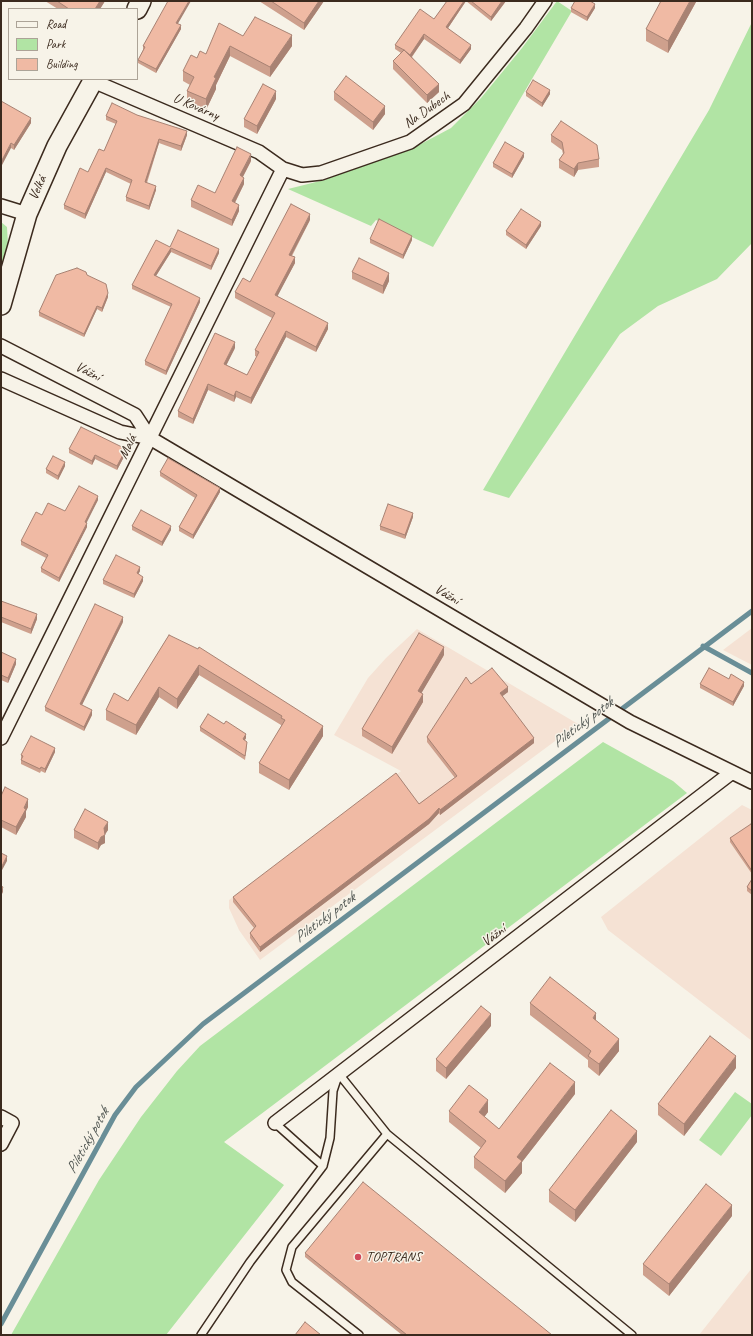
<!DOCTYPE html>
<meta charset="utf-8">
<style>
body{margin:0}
#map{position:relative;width:753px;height:1336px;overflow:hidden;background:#f7f3e8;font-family:Caveat,sans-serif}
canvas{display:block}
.frame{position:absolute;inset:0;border:2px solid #3b2a1e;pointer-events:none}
.legend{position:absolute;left:8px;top:8px;width:130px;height:72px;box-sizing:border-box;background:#f7f3e8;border:1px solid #aca397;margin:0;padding:5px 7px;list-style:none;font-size:12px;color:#3b2a1e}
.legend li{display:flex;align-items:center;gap:8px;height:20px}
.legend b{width:20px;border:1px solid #aca397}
</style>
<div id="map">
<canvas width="753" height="1336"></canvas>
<div class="frame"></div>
<ul class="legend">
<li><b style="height:5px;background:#f7f3e8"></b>Road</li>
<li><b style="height:11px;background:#b1e4a4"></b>Park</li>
<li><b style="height:11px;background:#f0baa4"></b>Building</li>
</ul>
</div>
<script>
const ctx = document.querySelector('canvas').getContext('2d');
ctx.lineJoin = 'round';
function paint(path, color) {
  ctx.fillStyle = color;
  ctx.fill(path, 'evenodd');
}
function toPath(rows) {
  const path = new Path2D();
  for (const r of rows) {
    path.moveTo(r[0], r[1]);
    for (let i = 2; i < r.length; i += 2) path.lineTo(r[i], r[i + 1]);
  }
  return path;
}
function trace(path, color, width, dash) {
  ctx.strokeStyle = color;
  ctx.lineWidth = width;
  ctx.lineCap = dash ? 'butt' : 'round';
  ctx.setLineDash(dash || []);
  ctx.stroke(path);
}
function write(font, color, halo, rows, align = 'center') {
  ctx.font = font + ' Caveat,sans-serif';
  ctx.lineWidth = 3;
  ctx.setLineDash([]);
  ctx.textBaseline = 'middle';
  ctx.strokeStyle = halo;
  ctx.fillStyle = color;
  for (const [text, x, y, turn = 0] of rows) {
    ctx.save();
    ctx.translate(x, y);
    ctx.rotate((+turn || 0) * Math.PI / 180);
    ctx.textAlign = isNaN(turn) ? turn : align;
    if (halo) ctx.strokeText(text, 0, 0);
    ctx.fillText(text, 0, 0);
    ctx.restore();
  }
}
paint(toPath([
 [752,628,752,665,723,650],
 [417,629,578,724,260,960,239,930,229,908,229,900,401,771,334,735,368,678,386,658],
 [742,805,752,810,752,1041,608,930,601,917],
 [752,1268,752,1335,699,1335]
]), '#f5e2d4');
paint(toPath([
 [557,1,572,11,433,247,376,220,371,226,288,189,324,180,419,145,451,128,481,98,522,48],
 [752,22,752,243,717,279,658,306,620,334,509,498,483,490,709,110],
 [1,222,7,227,8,245,1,271],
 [603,742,673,781,687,793,224,1142,284,1185,166,1335,11,1335,99,1180,141,1117,177,1071,200,1046],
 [735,1092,752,1104,752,1115,721,1156,699,1140]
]), '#b1e4a4');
trace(toPath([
 [703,646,752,673],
 [1,1324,115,1115,136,1087,203,1024,752,611]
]), '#698e97', 5);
const lane = toPath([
 [339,1074,387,1134,632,1335],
 [323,1166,330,1138,333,1091,338,1076],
 [201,1335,250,1262,323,1166,275,1123],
 [359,1335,292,1282,286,1270,292,1247,387,1134]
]);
const street = toPath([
 [93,81,259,152,283,169,302,175,321,173,410,142,464,104,526,28,545,1],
 [1,206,27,214],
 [1,346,135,415,150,438],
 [1,379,120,432,150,438,630,722,752,782],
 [1,738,283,169],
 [1,1117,12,1123,1,1144],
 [275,1123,731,773]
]);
const secondary = toPath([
 [137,9,141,1],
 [1,305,27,214,57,146,94,79]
]);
trace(lane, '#3b2a1e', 10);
trace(street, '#3b2a1e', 16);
trace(secondary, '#3b2a1e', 22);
trace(lane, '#f7f3e8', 7);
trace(street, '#f7f3e8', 13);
trace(secondary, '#f7f3e8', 19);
paint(toPath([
 [45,1,105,1,100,9,58,9],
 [259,1,324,1,304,30],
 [447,1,506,1,491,21,466,1,448,28,471,49,460,64,424,39,412,57,439,92,427,103,393,69,393,61,401,53,395,49,395,45,434,19],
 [696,1,696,2,668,53,646,41,646,29],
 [571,8,595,8,587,21,571,12],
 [178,24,181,29,156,73,138,63,138,60,143,50,143,46],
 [243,36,292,46,270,77,230,56,216,85,216,89,206,110,187,101,187,91,190,85,183,81,183,71,206,54],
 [334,92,385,114,373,130,334,100],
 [526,92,550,94,542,107,526,96],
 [276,99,257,134,244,127,244,119],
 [1,101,31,123,14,150,11,148],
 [137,115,187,135,181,151,159,143,147,183,156,190,149,210,126,201,126,197,131,184,106,172,85,219,64,209,64,205,104,151,116,124,106,120,106,116],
 [551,135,599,159,599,167,578,170,574,177,559,168,559,160,563,154,562,150,551,142],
 [524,157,512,178,493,167,493,163],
 [251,161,243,177,244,184,235,203,239,211,232,226,191,207,191,200,215,193],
 [310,220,292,256,295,263,277,296,328,329,316,352,286,337,251,404,236,397,234,402,208,390,193,424,178,417,178,411,235,348,226,365,247,375,257,357,255,356,255,350,272,318,235,298,235,292,250,282],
 [541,226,526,249,506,235,506,231],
 [370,239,412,240,403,259,370,243],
 [170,247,219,253,211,270,171,252,156,276,200,302,166,375,145,365,145,361,171,307,132,289,132,285],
 [352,272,389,281,383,294,352,279],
 [87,275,108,297,102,312,97,309,84,337,39,316,39,312],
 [69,449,126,453,117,470,95,459,92,465,69,453],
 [65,466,58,480,46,473,46,469],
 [160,472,220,492,193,539,179,531,179,527,195,498,160,476],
 [98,500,86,522,87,527,59,582,41,572,41,568,46,558,21,545,21,541,42,515,65,511],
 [413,517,405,539,380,530,380,526],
 [132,526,171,530,162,546,132,530],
 [140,571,138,574,143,581,134,598,103,584,103,580],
 [1,601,37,619,31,634,1,622],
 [123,622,82,705,92,715,84,731,45,711,45,707],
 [169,635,323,736,289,790,259,773,259,763,281,727,281,725,199,675,177,709,159,697,136,735,106,720,106,710,128,701],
 [1,652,16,664,8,683,1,680],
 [444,655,421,693,423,702,392,754,362,736,362,729],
 [729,679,744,686,733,706,700,688,700,684],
 [471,684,508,692,502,696,534,743,440,815,439,813,429,824,260,952,250,938,250,933,254,928,233,902,233,897,419,804,455,778,427,742,427,737],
 [224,724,246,738,245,740,247,746,245,760,200,731,200,727],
 [55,752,45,773,41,771,40,773,21,764,21,755],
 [1,796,28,807,26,811,26,817,16,835,1,827],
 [752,825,752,874,730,842,730,838],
 [74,830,108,830,105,834,105,843,101,845,98,850,74,838],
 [752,879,752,895,747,891,747,887],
 [530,1003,596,1021,619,1051,599,1076,588,1067,588,1060,530,1015],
 [491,1026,446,1079,436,1071,436,1059],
 [736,1068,684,1136,658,1115,658,1104],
 [575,1094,522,1162,522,1173,505,1193,474,1168,474,1157,481,1148,449,1122,449,1111,488,1112,484,1117,499,1129],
 [637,1142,575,1222,549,1202,549,1190],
 [732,1216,669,1296,643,1275,643,1264],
 [305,1253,552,1335,402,1335,305,1257]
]), '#cea08d');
paint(toPath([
 [100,1,105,1,100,9,95,9],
 [189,1,191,1,176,27,176,23],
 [319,1,324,1,304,30,304,23],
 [464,1,466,1,446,31,446,27],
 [502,1,506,1,491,21,491,17],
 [690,1,696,1,696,2,668,53,668,41],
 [595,4,595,8,587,21,587,17],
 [181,25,181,29,156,73,156,69],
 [424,34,424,39,410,59,410,55],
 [292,35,292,46,270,77,270,67],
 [471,45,471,49,460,64,460,60],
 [230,46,230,56,216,85,216,89,206,110,206,99,214,77],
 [439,84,439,92,427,103,427,95],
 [550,90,550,94,542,107,542,103],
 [276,91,276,99,257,134,257,126],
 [385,106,385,114,373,130,373,122],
 [31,118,31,123,14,150,14,145],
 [187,131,187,135,181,151,181,146],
 [159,139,159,143,145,186,145,182],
 [11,143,11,148,1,167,1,162],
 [524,153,524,157,512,178,512,174],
 [251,154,251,161,240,182,240,175],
 [578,163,578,170,574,177,574,169],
 [106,168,106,172,85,219,85,214],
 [244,178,244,184,232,208,232,201],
 [156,186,156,190,149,210,149,206],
 [239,205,239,211,232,226,232,220],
 [310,214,310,220,289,260,289,255],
 [541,222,541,226,526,249,526,245],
 [412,236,412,240,403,259,403,255],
 [171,248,171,252,154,279,154,275],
 [219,249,219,253,211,270,211,266],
 [295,257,295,263,275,301,275,295],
 [389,273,389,281,383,294,383,286],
 [108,293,108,297,102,312,102,308],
 [200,298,200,302,166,375,166,371],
 [97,306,97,309,84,337,84,334],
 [328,323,328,329,316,352,316,347],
 [286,331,286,337,251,404,251,398],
 [235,342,235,348,224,370,224,364],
 [208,384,208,390,193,424,193,419],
 [236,391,236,397,234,402,234,396],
 [126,449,126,453,117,470,117,466],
 [95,455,95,459,92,465,92,461],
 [65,462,65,466,58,480,58,476],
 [220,488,220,492,193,539,193,535],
 [98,496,98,500,85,526,85,522],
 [413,513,413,517,405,539,405,535],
 [87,523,87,527,59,582,59,578],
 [171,526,171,530,162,546,162,542],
 [140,567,140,571,137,577,137,573],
 [143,577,143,581,134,598,134,594],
 [37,614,37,619,31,634,31,629],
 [123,617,123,622,80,709,80,704],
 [444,647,444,655,418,699,418,691],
 [16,659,16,664,8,683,8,678],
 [199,665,199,675,177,709,177,699],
 [744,682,744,686,733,706,733,702],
 [159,687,159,697,136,735,136,725],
 [508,687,508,692,500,698,500,693],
 [423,694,423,702,392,754,392,747],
 [92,710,92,715,84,731,84,727],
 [323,726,323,736,289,790,289,780],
 [246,734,246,738,243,743,243,739],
 [534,738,534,743,440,815,440,810],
 [55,748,55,752,45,773,45,769],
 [28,799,28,807,26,811,26,817,16,835,16,827,24,808],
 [439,808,439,813,429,824,260,952,260,947],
 [108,822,108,830,104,836,104,828],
 [105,835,105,843,101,845,98,850,98,843,101,837],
 [7,856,7,861,1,872,1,868],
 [3,887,3,892,1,896,1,891],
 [596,1013,596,1025,593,1018],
 [491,1014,491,1026,446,1079,446,1068],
 [619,1039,619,1051,599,1076,599,1064],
 [736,1056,736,1068,684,1136,684,1124],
 [575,1082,575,1094,522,1162,522,1173,505,1193,505,1181,517,1157],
 [488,1100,488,1112,479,1124,479,1112],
 [637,1131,637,1142,575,1222,575,1210],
 [732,1205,732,1216,669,1296,669,1284]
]), '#a88273');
const building = toPath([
 [57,1,100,1,95,9,69,9,57,1],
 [168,1,189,1,176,23,181,25,156,69,138,60,145,47,143,46,168,1],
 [271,1,319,1,304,23,271,1],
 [447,1,464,1,446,27,471,45,460,60,424,34,410,55,404,50,395,45,420,9,434,19,447,1],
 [471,1,502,1,491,17,471,1],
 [575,1,590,1,595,4,587,17,571,8,575,1],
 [661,1,690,1,668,41,646,29,661,1],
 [255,17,292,35,270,67,230,46,214,77,216,78,206,99,187,91,194,77,183,71,191,55,197,58,200,51,206,54,219,23,243,36,255,17],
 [404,50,439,84,427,95,393,61,404,50],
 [346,76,385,106,373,122,334,92,346,76],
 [533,80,550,90,542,103,526,92,533,80],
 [263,84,276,91,257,126,244,119,263,84],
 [1,101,31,118,14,145,11,143,1,162,1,101],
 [112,103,137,115,187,131,181,146,159,139,145,182,156,186,149,206,126,197,132,180,106,168,85,214,64,205,80,168,88,172,99,149,104,151,117,121,106,116,112,103],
 [561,121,597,145,599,159,578,163,574,169,559,160,564,153,562,142,551,135,561,121],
 [505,142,524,153,512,174,493,163,505,142],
 [237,147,251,154,240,175,244,178,232,201,239,205,232,220,191,200,198,185,215,193,237,147],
 [291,204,310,214,289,255,295,257,275,295,328,323,316,347,286,331,251,398,236,391,234,396,208,384,193,419,178,411,215,333,235,342,224,364,247,375,259,352,255,350,275,313,235,292,243,278,250,282,291,204],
 [521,209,541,222,526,245,506,231,521,209],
 [379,219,412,236,403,255,370,239,379,219],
 [178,230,219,249,211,266,171,248,154,275,200,298,166,371,145,361,172,304,132,285,156,240,170,247,178,230],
 [359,258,389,273,383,286,352,272,359,258],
 [77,268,86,272,87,275,106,284,108,293,102,308,97,306,84,334,39,312,56,275,77,268],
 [81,427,126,449,117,466,95,455,92,461,69,449,81,427],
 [53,456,65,462,58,476,46,469,53,456],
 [168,458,220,488,193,535,179,527,197,495,160,472,168,458],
 [79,486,98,496,85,522,87,523,59,578,41,568,48,555,21,541,36,512,42,515,48,503,65,511,79,486],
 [388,504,413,513,405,535,380,526,388,504],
 [141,510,171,526,162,542,132,526,141,510],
 [116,555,140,567,137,573,143,577,134,594,103,580,116,555],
 [1,601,37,614,31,629,1,617,1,601],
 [95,604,123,617,80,704,92,710,84,727,45,707,95,604],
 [419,633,444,647,418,691,423,694,392,747,362,729,419,633],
 [169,635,198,649,199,647,323,726,289,780,259,763,285,720,281,718,282,716,199,665,177,699,159,687,136,725,106,710,114,693,128,701,169,635],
 [1,652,16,659,8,678,1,675,1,652],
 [492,668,508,687,500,693,534,738,440,810,439,808,429,819,260,947,250,933,256,926,233,897,396,773,419,804,457,776,427,737,466,677,471,684,492,668],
 [709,668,729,679,731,674,744,682,733,702,700,684,709,668],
 [208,714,224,724,226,721,246,734,243,739,247,742,245,756,200,727,208,714],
 [31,736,55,748,45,769,41,767,40,769,21,760,23,756,21,755,31,736],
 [5,787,28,799,24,808,26,809,16,827,1,820,1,796,5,787],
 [85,809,108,822,104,828,105,835,101,837,98,843,74,830,85,809],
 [751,824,752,825,752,871,730,838,751,824],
 [1,853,7,856,1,868,1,853],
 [752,879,752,891,747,887,752,879],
 [1,886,3,887,1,891,1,886],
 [550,977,596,1013,593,1018,619,1039,599,1064,588,1056,591,1051,530,1003,550,977],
 [481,1006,491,1014,446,1068,436,1059,481,1006],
 [710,1036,736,1056,684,1124,658,1104,710,1036],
 [550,1063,575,1082,517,1157,522,1161,505,1181,474,1157,486,1141,449,1111,469,1085,488,1100,479,1112,499,1129,550,1063],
 [611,1110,637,1131,575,1210,549,1190,611,1110],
 [363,1182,552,1335,407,1335,305,1253,363,1182],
 [706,1184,732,1205,669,1284,643,1264,706,1184],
 [305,1322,321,1335,295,1335,305,1322]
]);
paint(building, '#f0baa4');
trace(building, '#a88273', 1);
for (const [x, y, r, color] of [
 [358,1257,4,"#d1495b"]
]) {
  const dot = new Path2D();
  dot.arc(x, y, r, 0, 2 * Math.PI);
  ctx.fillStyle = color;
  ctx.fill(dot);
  trace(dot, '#f7f3e8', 1.5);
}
write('14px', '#3b2a1e', '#f7f3e8', [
 ["U Kovárny",196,107,23],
 ["Na Dubech",427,110,-35],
 ["Velká",38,188,-66],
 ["Vážní",88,372,27],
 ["Malá",128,447,-64],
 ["Vážní",447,595,31],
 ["Vážní",494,936,-37]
]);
write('14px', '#3b2a1e', '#f7f3e8', [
 ["TOPTRANS",366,1257]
], 'left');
write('italic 15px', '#4e5450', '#f7f3e8', [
 ["Piletický potok",583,723,-37],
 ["Piletický potok",325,918,-37],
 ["Piletický potok",88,1141,-61]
]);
</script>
